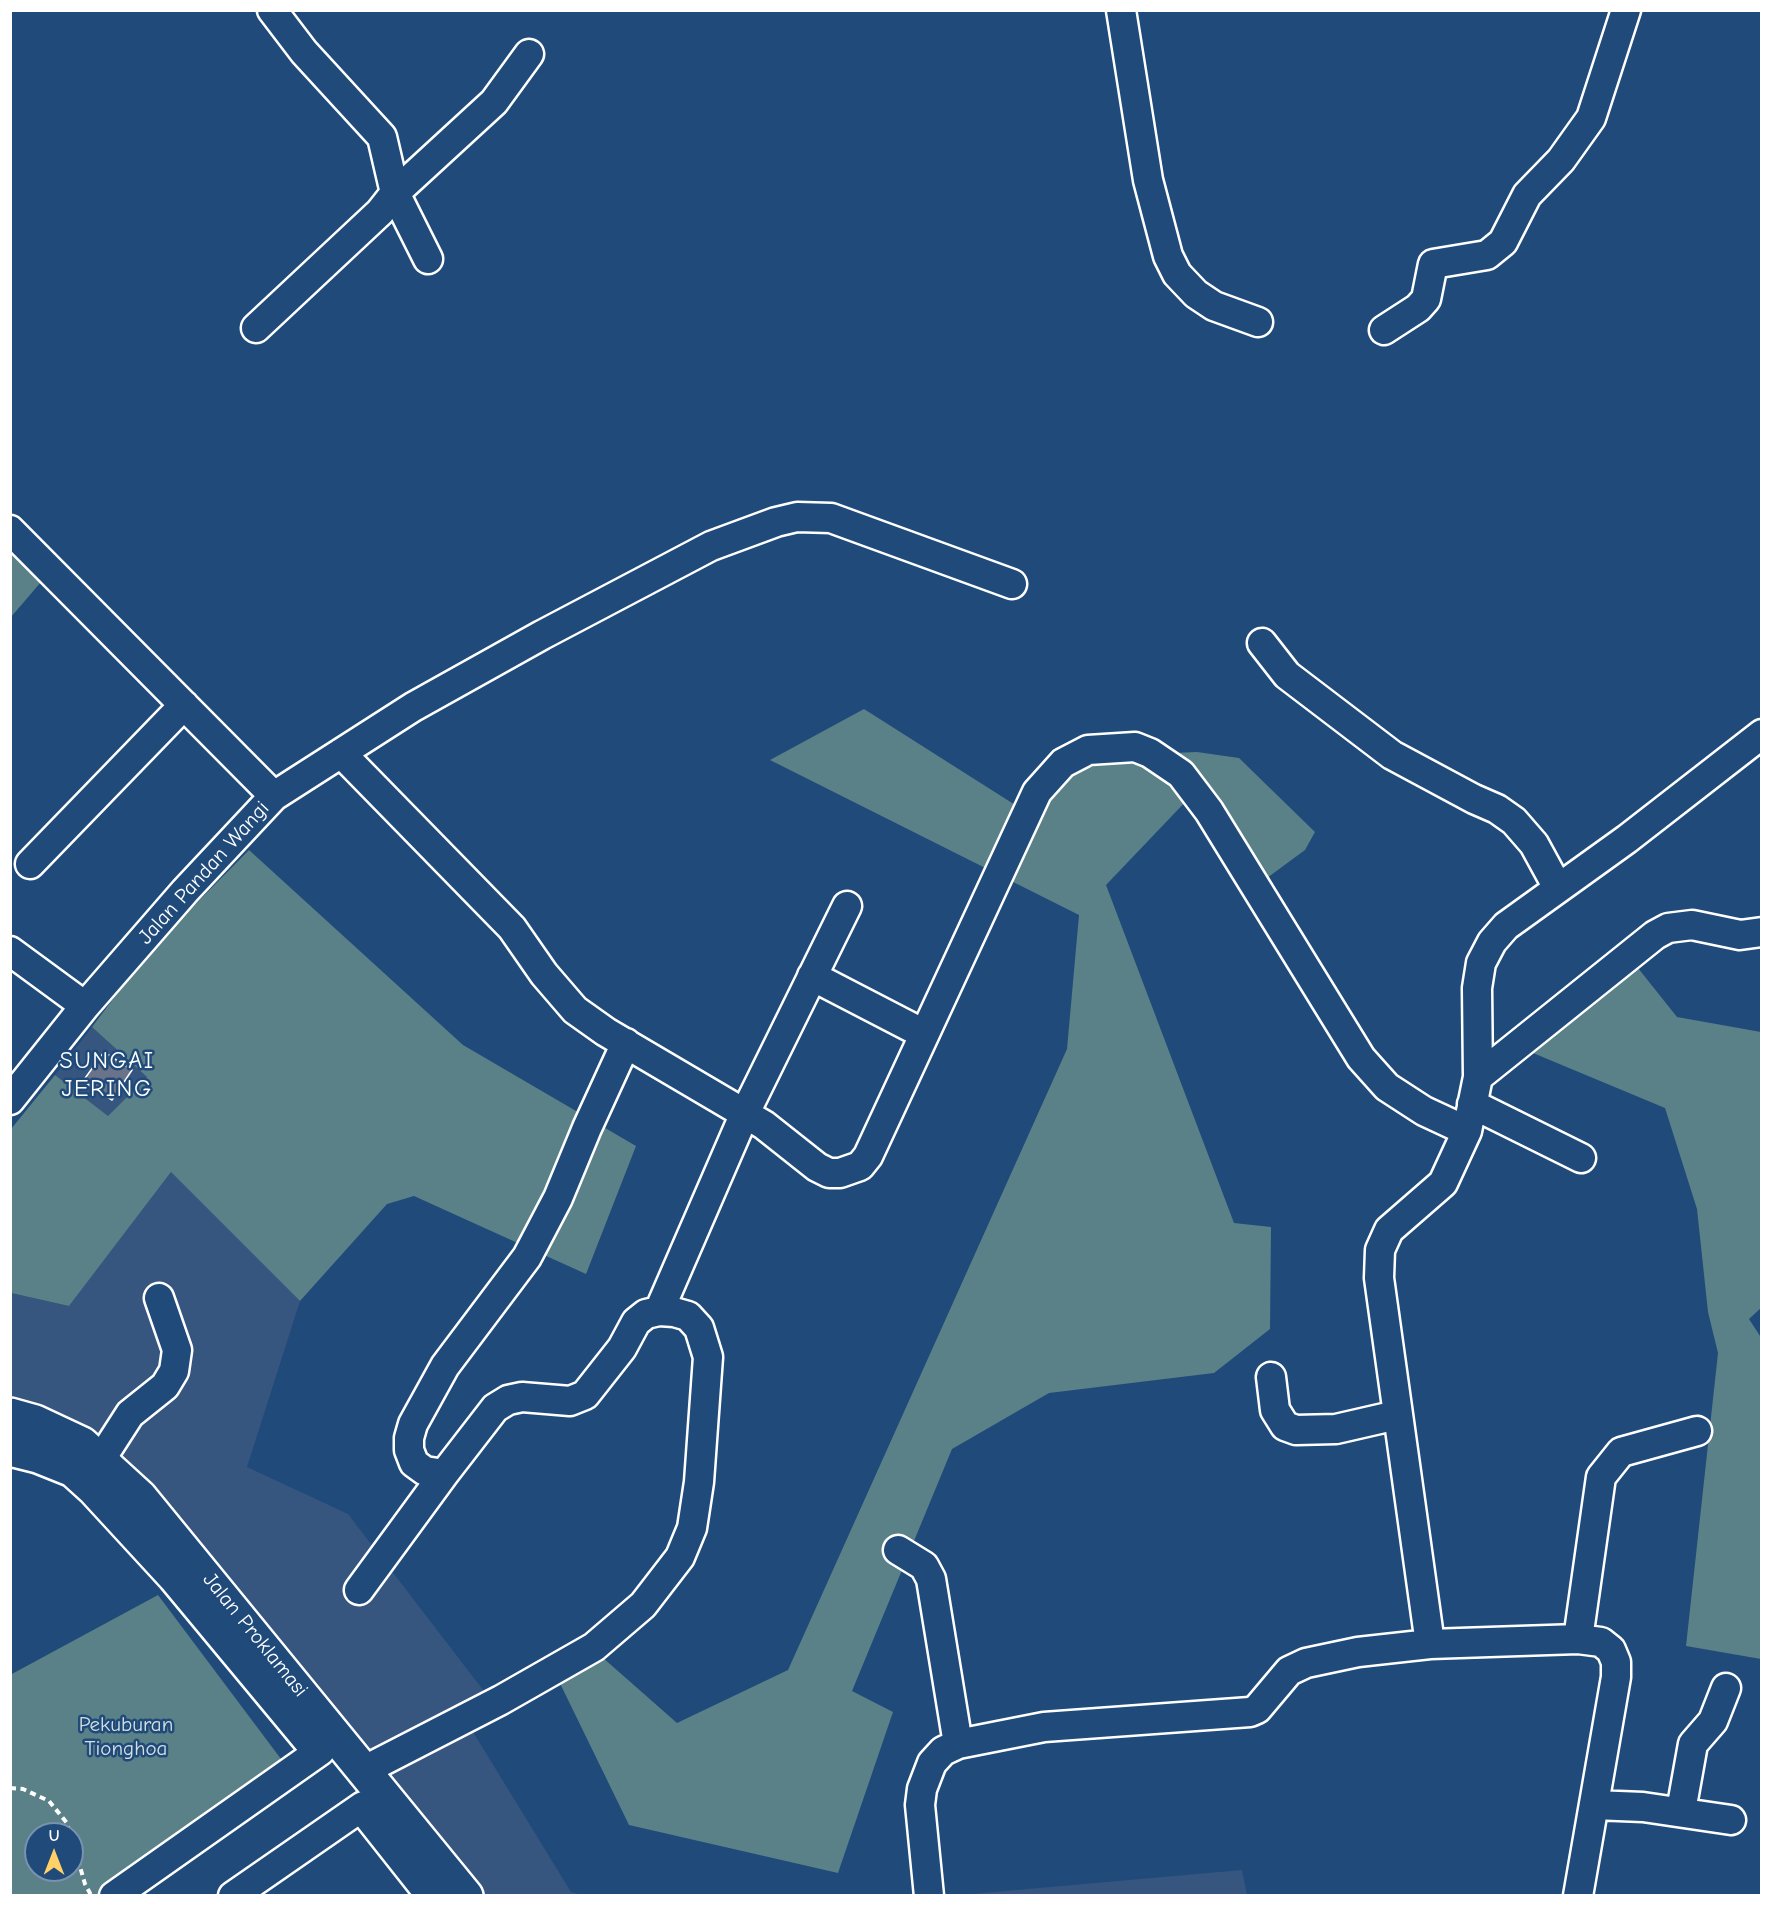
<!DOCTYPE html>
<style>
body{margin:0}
#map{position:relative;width:1772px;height:1906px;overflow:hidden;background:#1f4a7a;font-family:"Comic Neue",sans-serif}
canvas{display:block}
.frame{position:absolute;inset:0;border:12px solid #fff;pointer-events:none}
.north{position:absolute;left:24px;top:1822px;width:60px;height:60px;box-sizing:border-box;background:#1f4a7a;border:2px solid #7992af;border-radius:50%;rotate:0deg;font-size:16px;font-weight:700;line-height:24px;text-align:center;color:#fff}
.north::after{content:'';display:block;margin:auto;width:21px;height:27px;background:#ffd166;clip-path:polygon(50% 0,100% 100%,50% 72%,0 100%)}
</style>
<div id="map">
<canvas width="1772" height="1906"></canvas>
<div class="frame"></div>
<div class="north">U</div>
</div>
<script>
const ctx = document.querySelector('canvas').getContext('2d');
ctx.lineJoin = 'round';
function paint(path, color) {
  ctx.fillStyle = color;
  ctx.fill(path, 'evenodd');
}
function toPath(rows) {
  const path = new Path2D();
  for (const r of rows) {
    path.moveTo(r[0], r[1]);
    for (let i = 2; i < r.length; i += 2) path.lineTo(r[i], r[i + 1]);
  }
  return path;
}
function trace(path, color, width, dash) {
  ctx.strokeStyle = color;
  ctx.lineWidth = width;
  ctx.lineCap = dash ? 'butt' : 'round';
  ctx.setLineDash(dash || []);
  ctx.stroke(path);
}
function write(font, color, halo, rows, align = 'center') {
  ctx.font = font + ' "Comic Neue",sans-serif';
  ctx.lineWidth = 5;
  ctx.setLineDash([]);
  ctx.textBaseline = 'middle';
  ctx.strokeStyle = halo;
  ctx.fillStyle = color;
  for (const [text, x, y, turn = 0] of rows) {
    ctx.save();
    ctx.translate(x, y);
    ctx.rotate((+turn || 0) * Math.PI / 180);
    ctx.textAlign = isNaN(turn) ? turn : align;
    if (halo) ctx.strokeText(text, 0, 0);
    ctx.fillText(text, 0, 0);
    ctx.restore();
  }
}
paint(toPath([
 [92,1027,147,1077,108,1116,55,1075],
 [171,1172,300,1301,247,1467,348,1514,490,1699,462,1714,571,1892,581,1895,480,1895,11,1407,10,1293,69,1306],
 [1242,1870,1247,1895,960,1895]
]), '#36567f');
paint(toPath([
 [11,542,47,575,11,617],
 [864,709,1031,815,1066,768,1099,756,1197,752,1239,758,1315,832,1305,850,1252,889,1190,797,1106,885,1234,1223,1271,1227,1270,1329,1214,1373,1049,1393,952,1449,852,1691,893,1712,838,1873,629,1825,552,1667,602,1657,677,1723,788,1670,1067,1049,1079,915,770,760],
 [249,850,463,1045,636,1146,586,1274,414,1196,387,1204,300,1301,171,1172,69,1306,11,1293,11,1129,55,1075,108,1116,147,1077,92,1027,150,950],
 [1634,963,1677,1017,1761,1032,1762,1307,1749,1319,1762,1339,1761,1659,1686,1646,1718,1353,1708,1312,1697,1209,1665,1108,1521,1048],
 [158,1595,296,1779,122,1895,11,1895,10,1675],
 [36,1834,72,1834,72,1870,36,1870]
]), '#5a8187');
const building = toPath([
 [104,1052,132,1070,112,1100,83,1081,104,1052]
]);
paint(building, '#6a738a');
trace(building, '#fff', 1.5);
const minor = toPath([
 [272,10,304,52,382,137,395,193,428,259],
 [1121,10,1148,180,1168,256,1177,274,1196,294,1214,306,1258,322],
 [256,328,380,212,395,193,494,102,529,54],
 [1384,330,1418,308,1426,299,1433,264,1487,255,1503,242,1527,195,1561,160,1591,118,1626,10],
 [10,530,274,796,185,891,85,1006,10,1100],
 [1262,643,1287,675,1392,755,1474,799,1497,809,1514,821,1534,844,1558,888],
 [341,753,512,928,544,974,575,1010,606,1032,764,1125,817,1167,829,1173,840,1173,860,1166,868,1156,1037,792,1063,763,1088,750,1135,747,1150,753,1181,774,1209,811,1361,1058,1387,1087,1424,1111,1467,1131],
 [274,796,413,707,542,635,711,546,776,522,797,517,831,518,1012,584],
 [30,864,184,705],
 [10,951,85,1006],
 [812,976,924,1034],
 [1478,1077,1655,935,1668,928,1692,925,1740,935,1762,932],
 [1472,1104,1581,1158],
 [659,1311,745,1113,847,906],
 [1271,1377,1275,1410,1285,1426,1296,1430,1336,1429,1397,1415],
 [101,1459,130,1414,165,1386,174,1371,177,1350,159,1298],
 [898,1550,924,1566,931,1579,958,1744],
 [359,1590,444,1474],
 [1578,1639,1601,1477,1621,1452,1697,1431],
 [1430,1644,1379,1278,1380,1250,1389,1230,1443,1183,1467,1131,1478,1077,1477,988,1481,963,1492,942,1506,926,1627,839,1762,734],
 [363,1771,501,1700,594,1647,643,1605,680,1557,692,1528,699,1482,708,1357,699,1328,688,1316,674,1312,659,1311,646,1314,636,1322,622,1348,585,1395,570,1401,522,1397,508,1400,495,1408,444,1474,425,1471,414,1463,409,1450,409,1438,413,1424,445,1366,527,1257,558,1198,587,1128,626,1043],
 [1594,1805,1643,1807,1731,1820],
 [1681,1811,1693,1744,1713,1721,1726,1688],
 [114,1896,320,1751],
 [233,1896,363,1806],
 [929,1896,920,1805,922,1789,932,1763,943,1751,958,1744,1044,1727,1250,1712,1257,1709,1289,1671,1306,1663,1358,1652,1430,1644,1578,1639,1601,1642,1611,1650,1616,1662,1616,1677,1578,1896]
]);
const highway = toPath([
 [10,1415,35,1422,82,1444,140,1497,466,1896],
 [10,1449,38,1456,73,1470,94,1489,175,1577,317,1748],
 [366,1810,434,1896]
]);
trace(minor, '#fff', 33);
trace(highway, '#fff', 38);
trace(toPath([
 [10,1788,23,1789,49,1801,67,1823,70,1834],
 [72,1839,85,1884,91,1895]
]), '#fff', 4, [6, 4.5]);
trace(minor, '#1f4a7a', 28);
trace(highway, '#1f4a7a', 33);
write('21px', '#fff', '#1f4a7a', [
 ["Jalan Pandan Wangi",204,873,-48],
 ["Jalan Proklamasi",255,1635,51]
]);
write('21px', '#d6e0e1', '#1f4a7a', [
 ["Pekuburan",126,1725],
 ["Tionghoa",126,1749]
]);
ctx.letterSpacing = '1.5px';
write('24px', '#fff', '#1f4a7a', [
 ["SUNGAI",107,1061],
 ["JERING",107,1089]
]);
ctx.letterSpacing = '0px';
</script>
